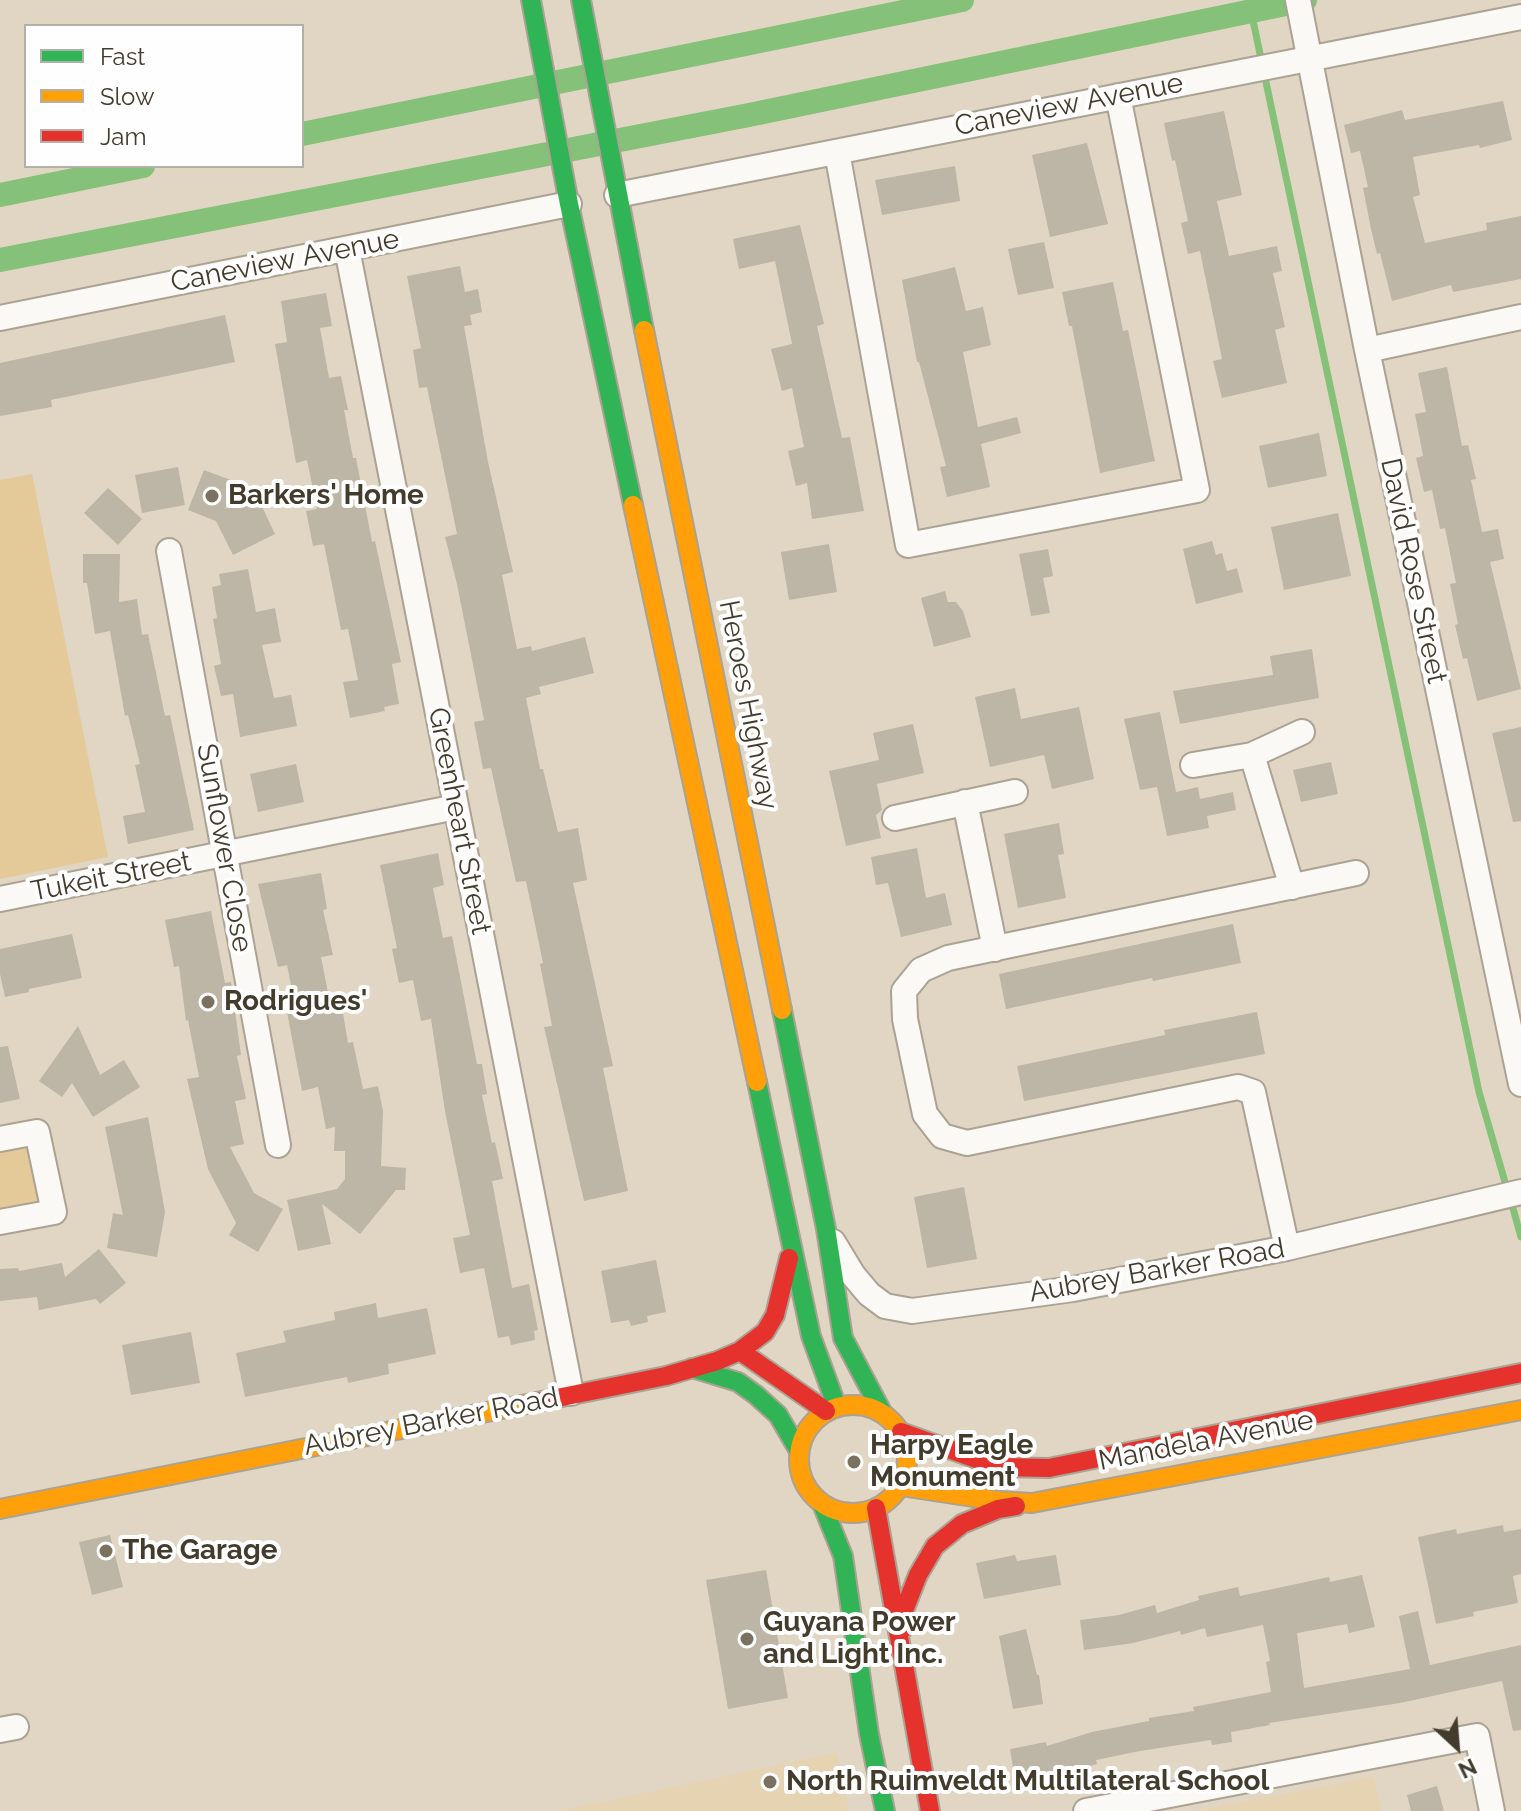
<!DOCTYPE html>
<style>
body{margin:0}
#map{position:relative;width:1521px;height:1811px;overflow:hidden;background:#e1d6c3;font-family:Raleway,sans-serif}
canvas{display:block}
.legend{position:absolute;left:24px;top:24px;width:280px;height:144px;box-sizing:border-box;background:#fefefe;border:2px solid #b3b0aa;margin:0;padding:10px 14px;list-style:none;font-size:24px;color:#433b2c}
.legend li{display:flex;align-items:center;gap:16px;height:40px}
.legend b{width:40px;border:2px solid #b3b0aa}
.north{position:absolute;left:1417px;top:1707px;width:80px;height:80px;-webkit-text-stroke:6px #fefefe;paint-order:stroke;rotate:154deg;font-size:22px;font-weight:700;line-height:32px;text-align:center;color:#433b2c}
.north::after{content:'';display:block;margin:auto;width:28px;height:36px;background:#433b2c;clip-path:polygon(50% 0,100% 100%,50% 72%,0 100%)}
</style>
<div id="map">
<canvas width="1521" height="1811"></canvas>
<ul class="legend">
<li><b style="height:10px;background:#30b455"></b>Fast</li>
<li><b style="height:10px;background:#ff9f0a"></b>Slow</li>
<li><b style="height:10px;background:#e5322d"></b>Jam</li>
</ul>
<div class="north">N</div>
</div>
<script>
const ctx = document.querySelector('canvas').getContext('2d');
ctx.lineJoin = 'round';
function paint(path, color) {
  ctx.fillStyle = color;
  ctx.fill(path, 'evenodd');
}
function toPath(rows) {
  const path = new Path2D();
  for (const r of rows) {
    if (r.length === 3) {
      path.moveTo(r[0] + r[2], r[1]);
      path.arc(r[0], r[1], r[2], 0, 2 * Math.PI);
      continue;
    }
    path.moveTo(r[0], r[1]);
    for (let i = 2; i < r.length; i += 2) path.lineTo(r[i], r[i + 1]);
  }
  return path;
}
function trace(path, color, width, dash) {
  ctx.strokeStyle = color;
  ctx.lineWidth = width;
  ctx.lineCap = dash ? 'butt' : 'round';
  ctx.setLineDash(dash || []);
  ctx.stroke(path);
}
function write(font, color, halo, rows, align = 'center') {
  ctx.font = font + ' Raleway,sans-serif';
  ctx.lineWidth = 8;
  ctx.setLineDash([]);
  ctx.textBaseline = 'middle';
  ctx.strokeStyle = halo;
  ctx.fillStyle = color;
  for (const [text, x, y, turn = 0] of rows) {
    ctx.save();
    ctx.translate(x, y);
    ctx.rotate((+turn || 0) * Math.PI / 180);
    ctx.textAlign = isNaN(turn) ? turn : align;
    if (halo) ctx.strokeText(text, 0, 0);
    ctx.fillText(text, 0, 0);
    ctx.restore();
  }
}
paint(toPath([
 [837,1753,849,1811,558,1811],
 [1374,1777,1381,1811,1195,1811]
]), '#e5d3b2');
paint(toPath([
 [32,474,108,857,0,879,0,480],
 [29,1143,42,1205,0,1214,0,1149]
]), '#e4ca98');
trace(toPath([
 [1251,11,1479,1092,1507,1189],
 [1511,1201,1521,1237]
]), '#86c179', 7);
trace(toPath([
 [302,134,962,0],
 [0,195,143,166],
 [0,260,749,115,1305,0]
]), '#86c179', 24);
paint(toPath([
 [1503,101,1512,140,1480,148,1479,145,1413,157,1420,195,1413,197,1425,243,1487,230,1486,223,1521,216,1521,279,1453,292,1451,285,1392,301,1380,253,1377,254,1371,229,1363,188,1368,187,1360,151,1351,153,1344,125,1402,110,1405,120],
 [1224,111,1242,195,1217,201,1229,256,1277,246,1282,271,1273,273,1285,327,1275,330,1287,383,1222,398,1213,361,1222,359,1200,251,1188,254,1181,223,1188,221,1175,160,1172,161,1164,123],
 [1087,143,1108,224,1050,237,1032,155],
 [955,166,960,201,882,215,875,180],
 [800,225,824,324,817,326,842,438,850,437,864,511,812,519,807,483,796,486,788,451,804,447,792,388,782,391,771,349,792,344,775,261,739,269,733,239],
 [1044,242,1054,288,1018,295,1008,249],
 [460,266,465,292,478,289,482,312,470,315,472,325,464,326,488,462,513,572,502,575,517,649,531,646,532,651,585,637,594,673,539,687,541,694,526,698,540,769,543,769,558,832,578,828,587,880,573,883,613,1066,603,1068,628,1191,584,1201,544,1027,552,1026,540,964,543,963,526,881,516,882,491,768,483,769,474,722,484,720,457,584,445,537,457,534,427,387,419,388,413,350,421,348,407,276],
 [955,267,966,311,983,307,991,345,963,352,978,427,1017,417,1021,433,981,444,990,487,947,497,940,467,946,466,919,362,917,362,902,280],
 [1113,282,1123,331,1128,330,1155,461,1100,473,1072,326,1069,326,1062,292],
 [326,293,332,326,320,328,329,378,341,376,348,410,344,410,353,458,356,458,372,542,375,541,401,662,392,664,399,704,384,707,385,711,350,718,343,682,358,680,348,629,341,630,324,544,313,546,306,511,317,509,307,460,296,463,275,344,287,342,281,301],
 [225,315,235,362,51,400,52,407,0,416,0,363],
 [1447,367,1462,446,1468,445,1476,479,1471,480,1482,532,1498,529,1504,559,1490,562,1521,689,1477,701,1467,658,1463,659,1455,625,1458,624,1450,584,1456,583,1445,528,1440,529,1432,490,1424,492,1416,458,1423,456,1415,414,1426,412,1418,373],
 [1319,433,1327,476,1268,488,1259,446],
 [178,467,185,505,142,513,135,475],
 [204,470,236,482,225,509,256,494,275,534,233,555,216,521,188,510],
 [108,488,142,519,118,545,84,513],
 [1338,513,1351,576,1284,590,1271,527],
 [1212,541,1216,555,1222,553,1227,571,1237,568,1243,592,1196,604,1183,549],
 [829,544,837,592,789,600,781,552],
 [1048,549,1053,576,1043,578,1050,613,1031,616,1019,554],
 [83,554,120,554,119,602,137,599,142,635,148,634,165,716,170,715,194,830,128,844,123,816,145,812,135,765,140,764,128,715,125,716,110,631,95,634,87,583,83,583],
 [248,569,256,612,275,608,281,642,262,645,274,698,291,695,297,726,240,737,233,694,221,696,214,666,221,664,213,619,217,618,212,587,221,585,219,574],
 [945,591,948,602,956,602,963,611,971,637,934,647,921,598],
 [1312,649,1319,698,1180,724,1173,691,1273,675,1270,656],
 [1015,688,1021,719,1079,707,1094,779,1052,789,1044,755,990,767,975,697],
 [1160,712,1176,792,1198,787,1200,799,1233,792,1236,810,1207,816,1209,828,1167,836,1157,787,1140,790,1124,719],
 [913,724,924,773,877,784,882,810,876,815,881,838,846,846,829,771,879,760,873,733],
 [1521,727,1521,821,1513,822,1492,733],
 [1331,762,1338,794,1301,802,1293,770],
 [296,764,304,802,258,812,250,774],
 [1059,823,1064,854,1058,855,1066,898,1018,908,1004,834],
 [917,848,926,898,945,893,952,925,901,937,888,883,876,885,871,857],
 [438,853,444,885,433,888,443,938,452,936,477,1064,482,1064,487,1094,482,1095,492,1143,495,1142,503,1179,492,1181,512,1288,529,1284,538,1330,534,1331,535,1340,511,1345,509,1336,498,1338,484,1268,460,1273,453,1238,470,1235,445,1111,431,1019,421,1021,413,980,399,983,392,949,397,948,380,865],
 [321,873,327,909,323,910,333,955,321,957,330,1003,341,1001,348,1043,353,1042,363,1089,378,1086,383,1111,381,1166,406,1168,405,1190,396,1190,360,1234,322,1204,331,1244,298,1251,287,1200,337,1189,345,1179,345,1151,334,1151,335,1127,326,1129,318,1087,302,1091,287,1012,296,1010,287,965,278,967,258,884],
 [211,911,225,983,231,982,241,1055,237,1056,246,1099,235,1101,244,1144,230,1147,254,1193,283,1209,258,1252,229,1235,236,1223,208,1169,187,1079,199,1077,188,1020,186,1021,179,966,174,967,165,920],
 [1233,924,1241,963,1153,981,1152,978,1006,1009,999,974],
 [72,934,82,978,29,989,29,992,5,997,0,974,0,949],
 [1257,1012,1265,1054,1024,1101,1017,1066,1165,1035,1164,1030],
 [78,1026,100,1075,124,1060,140,1087,93,1117,72,1083,62,1097,39,1081],
 [8,1046,20,1099,0,1103,0,1047],
 [148,1117,165,1212,157,1257,107,1248,113,1213,123,1215,105,1127],
 [964,1187,977,1259,927,1268,914,1197],
 [99,1249,126,1283,100,1304,96,1299,39,1310,37,1297,0,1301,0,1269,18,1268,19,1271,62,1263,65,1277],
 [656,1260,666,1312,647,1316,648,1322,631,1326,629,1320,611,1323,601,1271],
 [376,1303,378,1318,427,1308,436,1354,388,1364,389,1374,348,1383,347,1377,245,1397,236,1353,286,1342,283,1331,335,1320,334,1312],
 [191,1332,200,1383,131,1395,122,1345],
 [1503,1525,1504,1532,1521,1529,1521,1574,1513,1576,1518,1603,1473,1612,1474,1616,1436,1624,1418,1537,1456,1529,1457,1534],
 [110,1535,123,1587,92,1595,79,1542],
 [1015,1555,1017,1561,1056,1555,1061,1585,984,1599,976,1563],
 [766,1570,788,1698,728,1709,706,1580],
 [1362,1575,1375,1627,1349,1633,1347,1624,1297,1633,1304,1688,1410,1669,1399,1616,1418,1611,1430,1665,1521,1645,1521,1730,1513,1731,1502,1681,1400,1703,1269,1723,1270,1725,1231,1732,1232,1742,1212,1745,1211,1740,1140,1751,1096,1760,1097,1764,1069,1772,1069,1770,1015,1780,1010,1749,1046,1742,1047,1746,1092,1732,1149,1721,1149,1718,1194,1711,1193,1707,1271,1692,1266,1662,1270,1661,1263,1625,1207,1637,1205,1628,1181,1635,1180,1631,1133,1643,1084,1650,1080,1620,1119,1615,1155,1605,1157,1613,1199,1600,1198,1596,1238,1587,1240,1596,1329,1577,1330,1582],
 [1026,1629,1037,1675,1039,1675,1043,1704,1013,1709,999,1636],
 [1437,1786,1444,1811,1411,1811,1407,1795]
]), '#bdb5a6');
const street = toPath([
 [1298,0,1367,350,1521,1084],
 [837,152,908,545,1197,490,1118,96],
 [617,195,1521,17],
 [347,249,571,1393],
 [0,318,569,204],
 [1367,350,1521,317],
 [169,551,278,1145],
 [1252,755,1292,887],
 [1193,765,1252,755,1302,732],
 [965,802,995,949],
 [895,818,1015,792],
 [0,899,456,807],
 [0,1139,37,1132,54,1212,0,1222],
 [833,1242,853,1275,869,1294,885,1306,912,1311,1073,1289,1287,1248,1521,1192],
 [1287,1248,1253,1092,1238,1087,967,1143,942,1136,925,1114,905,1019,904,991,921,970,948,958,1356,873],
 [0,1730,16,1727],
 [1086,1811,1477,1736,1492,1811]
]);
const fast = toPath([
 [531,0,569,204,633,505],
 [581,0,644,330],
 [782,1010,826,1229,843,1338,882,1412],
 [757,1082,811,1336,837,1407],
 [692,1368,738,1382,756,1395,778,1415,799,1451],
 [822,1504,843,1556,869,1734,885,1811]
]);
const slow = toPath([
 [644,330,782,1010],
 [633,505,757,1082],
 [853,1459,54],
 [901,1486,999,1501,1032,1503,1521,1410],
 [0,1509,537,1402]
]);
const jam = toPath([
 [740,1351,826,1411],
 [537,1402,666,1376,717,1361,740,1351,765,1332,775,1315,789,1258],
 [901,1432,999,1467,1049,1468,1521,1373],
 [876,1508,930,1811],
 [902,1630,903,1613,918,1575,935,1546,962,1524,998,1509,1016,1506]
]);
trace(street, '#aba293', 28);
trace(fast, '#aba293', 22);
trace(slow, '#aba293', 22);
trace(jam, '#aba293', 22);
trace(street, '#faf9f6', 24);
trace(fast, '#30b455', 18);
trace(slow, '#ff9f0a', 18);
trace(jam, '#e5322d', 18);
for (const [x, y, r, color] of [
 [212,496,8,"#7a7161"],
 [208,1002,8,"#7a7161"],
 [854,1462,8,"#7a7161"],
 [106,1551,8,"#7a7161"],
 [747,1639,8,"#7a7161"],
 [770,1782,8,"#7a7161"]
]) {
  const dot = new Path2D();
  dot.arc(x, y, r, 0, 2 * Math.PI);
  ctx.fillStyle = color;
  ctx.fill(dot);
  trace(dot, '#fefefe', 3);
}
write('28px', '#433b2c', '#fefefe', [
 ["Caneview Avenue",1069,105,-11],
 ["Caneview Avenue",285,261,-11],
 ["David Rose Street",1413,571,78],
 ["Heroes Highway",748,705,79],
 ["Greenheart Street",459,821,79],
 ["Sunflower Close",224,848,80],
 ["Tukeit Street",111,877,-11],
 ["Aubrey Barker Road",1157,1271,-10],
 ["Aubrey Barker Road",431,1422,-11],
 ["Mandela Avenue",1206,1441,-11]
]);
write('bold 28px', '#433b2c', '#fefefe', [
 ["Barkers' Home",228,496],
 ["Rodrigues'",224,1002],
 ["Harpy Eagle",870,1446],
 ["Monument",870,1478],
 ["The Garage",122,1551],
 ["Guyana Power",763,1623],
 ["and Light Inc.",763,1655],
 ["North Ruimveldt Multilateral School",786,1782]
], 'left');
</script>
